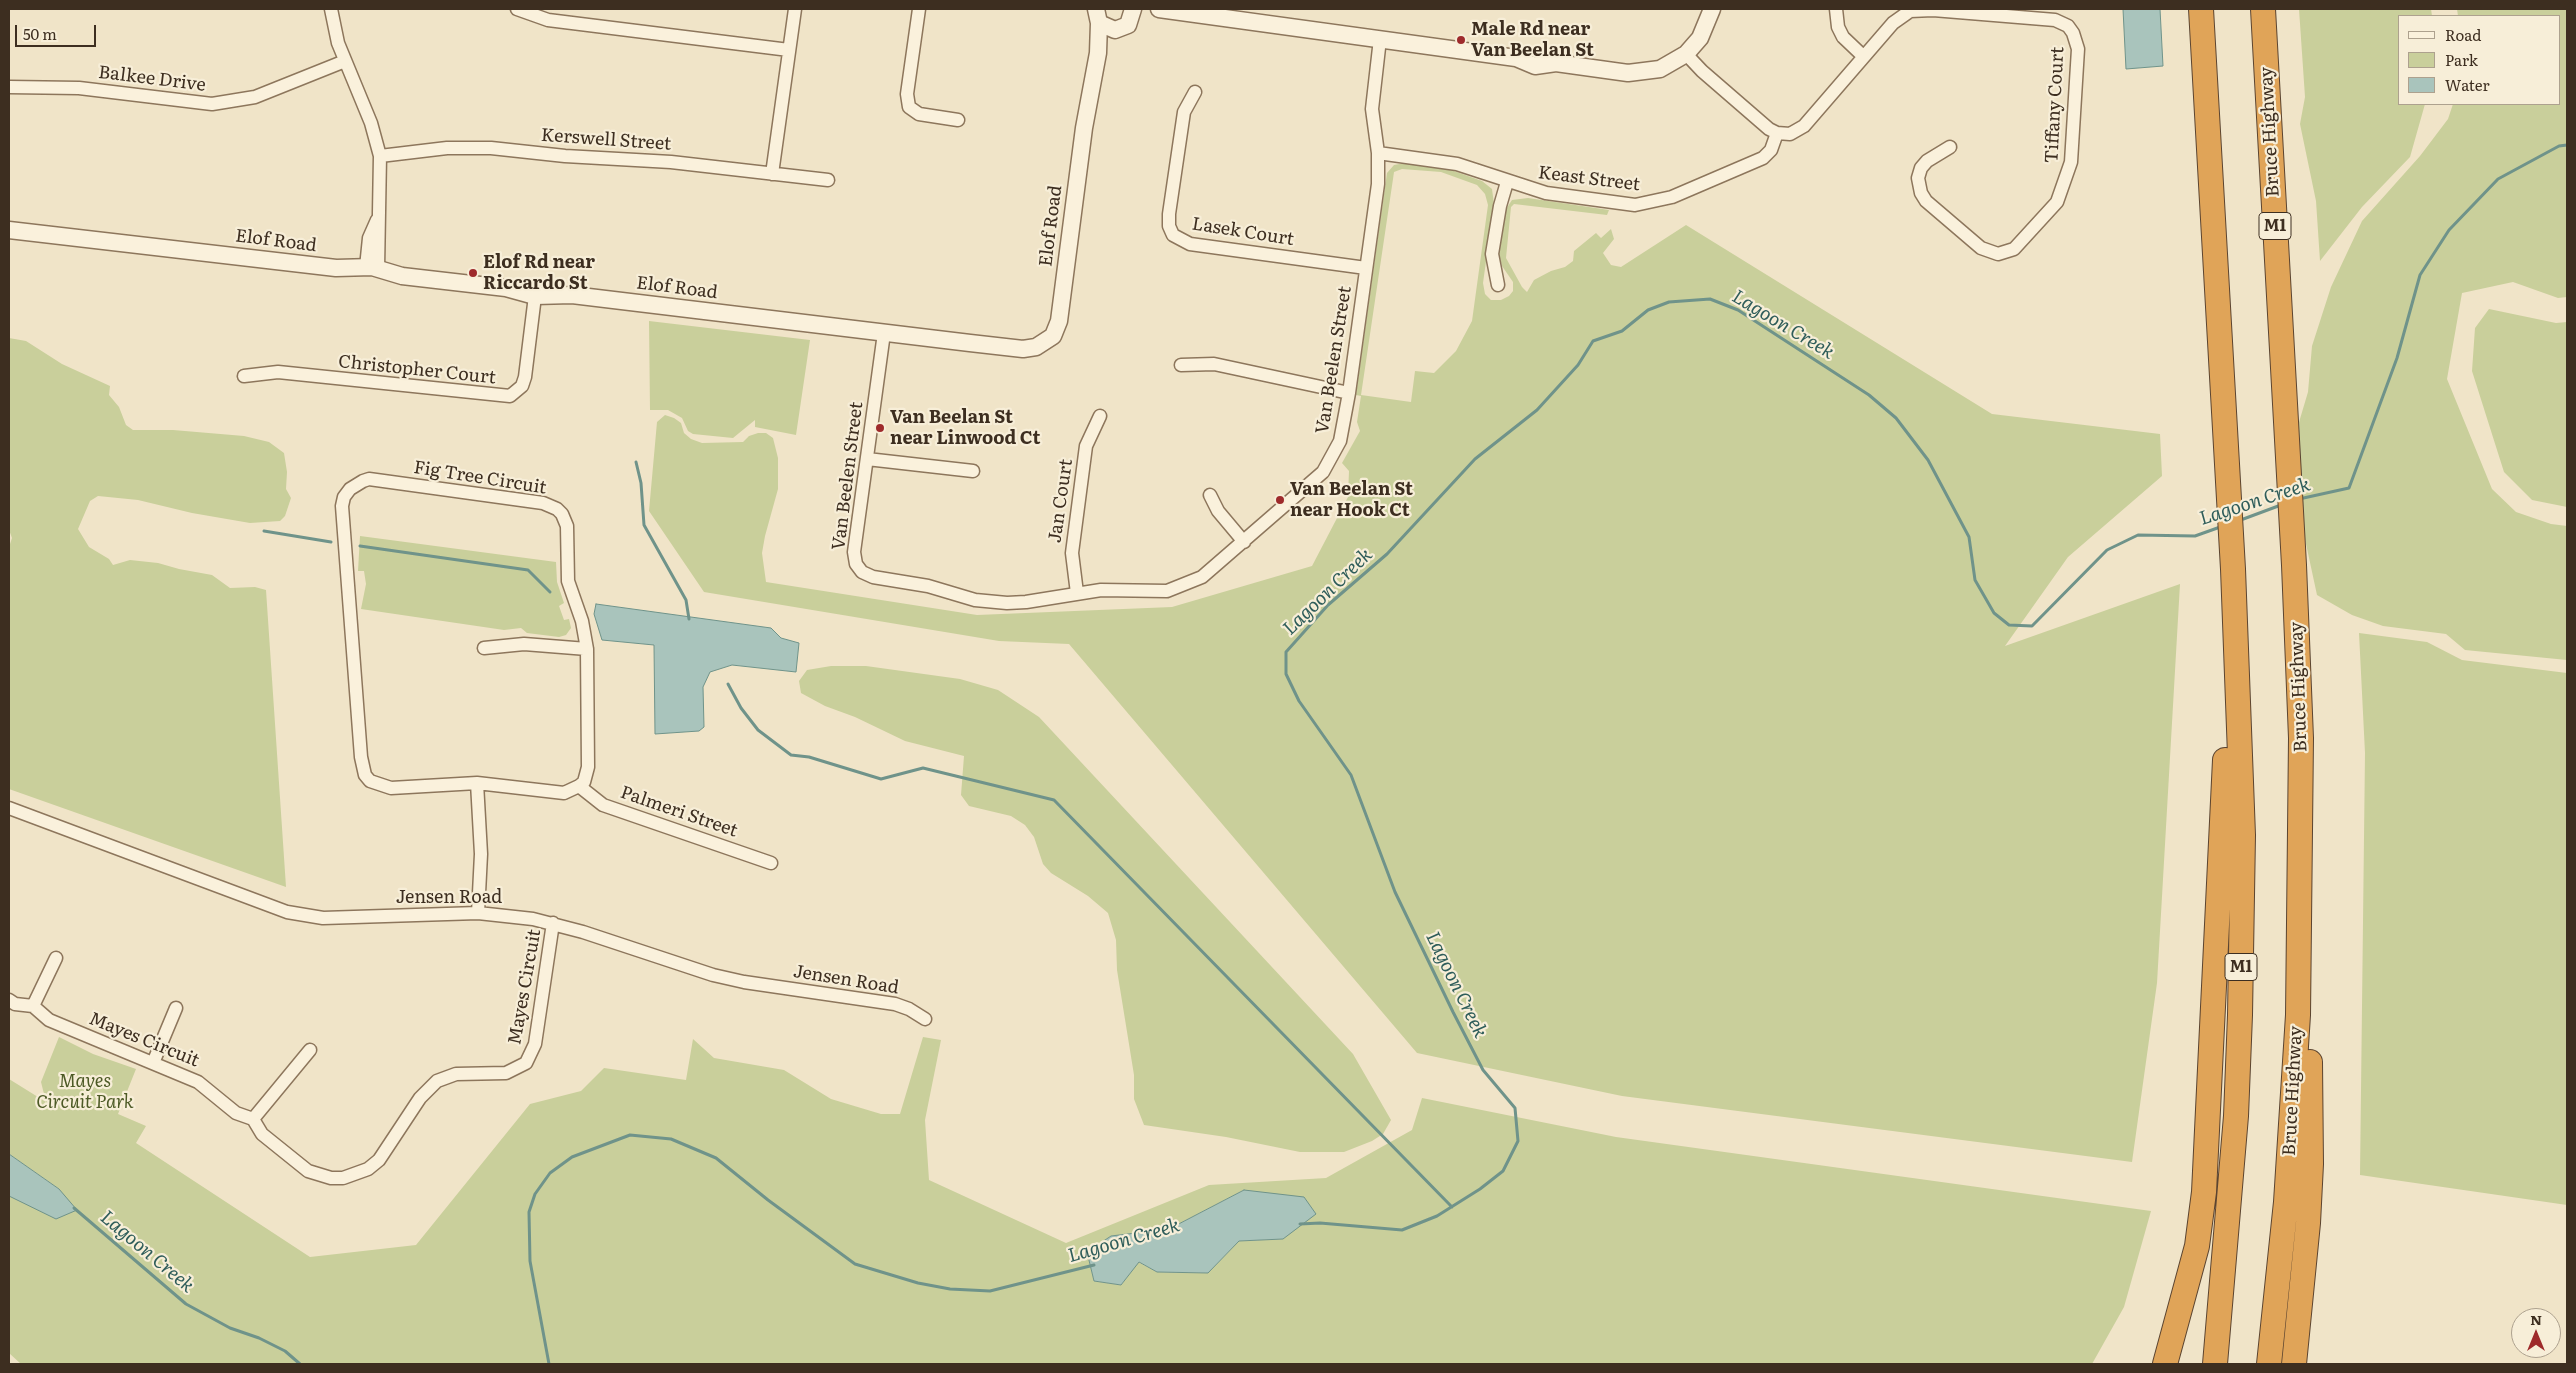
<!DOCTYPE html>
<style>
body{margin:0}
#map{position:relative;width:2576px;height:1373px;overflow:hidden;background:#f0e4c8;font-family:Literata,serif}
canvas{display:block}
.frame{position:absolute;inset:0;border:10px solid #3d2e20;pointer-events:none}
.legend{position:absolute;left:2398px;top:15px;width:162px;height:90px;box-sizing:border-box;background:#f7eed8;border:1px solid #ada18e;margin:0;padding:6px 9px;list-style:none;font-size:15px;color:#3d2e20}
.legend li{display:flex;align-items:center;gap:10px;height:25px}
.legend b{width:25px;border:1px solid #ada18e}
.north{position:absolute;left:2511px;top:1308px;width:50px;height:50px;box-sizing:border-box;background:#f7eed8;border:1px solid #ada18e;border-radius:50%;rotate:0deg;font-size:14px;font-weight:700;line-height:20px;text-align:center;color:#3d2e20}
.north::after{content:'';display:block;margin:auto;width:18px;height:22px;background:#9e2a2b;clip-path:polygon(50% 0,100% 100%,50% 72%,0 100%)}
.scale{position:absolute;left:15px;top:25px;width:81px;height:22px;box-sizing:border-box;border:2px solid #3d2e20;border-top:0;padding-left:6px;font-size:15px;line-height:18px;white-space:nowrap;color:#3d2e20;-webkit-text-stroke:4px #f7eed8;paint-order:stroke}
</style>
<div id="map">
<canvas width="2576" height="1373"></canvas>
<div class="frame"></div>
<ul class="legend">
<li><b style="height:6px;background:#faf1dc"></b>Road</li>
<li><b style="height:14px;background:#c9cf9b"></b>Park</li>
<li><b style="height:14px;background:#a9c4bc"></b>Water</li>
</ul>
<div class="north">N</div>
<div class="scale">50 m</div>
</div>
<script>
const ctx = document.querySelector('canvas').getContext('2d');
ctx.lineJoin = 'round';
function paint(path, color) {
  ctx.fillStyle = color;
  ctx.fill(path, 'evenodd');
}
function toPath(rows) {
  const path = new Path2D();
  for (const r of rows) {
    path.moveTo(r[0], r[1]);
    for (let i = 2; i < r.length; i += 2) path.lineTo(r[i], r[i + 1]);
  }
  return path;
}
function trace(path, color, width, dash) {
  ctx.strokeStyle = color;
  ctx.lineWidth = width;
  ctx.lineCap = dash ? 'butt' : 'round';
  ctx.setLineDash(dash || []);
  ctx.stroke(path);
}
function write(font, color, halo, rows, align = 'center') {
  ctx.font = font + ' Literata,serif';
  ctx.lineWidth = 4.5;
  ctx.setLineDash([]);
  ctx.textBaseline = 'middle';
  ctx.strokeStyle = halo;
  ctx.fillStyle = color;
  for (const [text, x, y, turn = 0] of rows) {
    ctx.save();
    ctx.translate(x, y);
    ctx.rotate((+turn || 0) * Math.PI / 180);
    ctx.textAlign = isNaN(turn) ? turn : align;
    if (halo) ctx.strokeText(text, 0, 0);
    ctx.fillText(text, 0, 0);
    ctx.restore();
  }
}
paint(toPath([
 [2299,9,2431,9,2432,16,2400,16,2400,104,2425,104,2410,157,2362,207,2320,261,2316,201,2300,124,2305,97],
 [2457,9,2567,9,2567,297,2558,298,2513,282,2462,293,2447,379,2492,489,2516,512,2551,524,2567,526,2567,660,2465,650,2446,634,2383,626,2352,615,2317,595,2300,516,2294,439,2308,392,2312,346,2331,287,2362,221,2420,156,2448,119,2453,104,2560,104,2560,16,2458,16],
 [1405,163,1451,170,1482,181,1492,189,1494,204,1483,283,1485,294,1491,300,1501,300,1509,296,1513,291,1513,282,1502,266,1498,251,1504,212,1512,200,1528,198,1609,210,1607,215,1514,204,1511,207,1506,258,1522,287,1527,292,1534,280,1551,271,1565,267,1573,261,1574,251,1596,233,1601,238,1611,229,1614,239,1603,253,1611,265,1621,267,1686,225,1992,414,2160,434,2162,476,2068,557,2005,646,2180,584,2157,983,2132,1162,1622,1096,1417,1053,1069,644,999,641,704,592,649,511,657,422,665,415,674,418,681,423,684,433,691,439,702,443,743,442,749,436,758,433,766,433,773,438,778,458,778,489,765,536,762,553,766,582,977,615,1172,607,1312,566,1348,497,1349,471,1342,463,1360,431,1357,422,1361,396,1356,395,1387,173,1394,165],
 [1402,169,1441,172,1477,185,1485,194,1488,205,1472,321,1456,351,1434,373,1415,371,1411,402,1361,395,1393,179,1394,172],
 [2489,309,2556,323,2567,322,2567,507,2532,500,2504,472,2472,371,2475,328],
 [649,321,810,340,796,435,755,427,755,420,733,438,693,434,688,431,682,418,668,410,650,410],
 [9,338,26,341,62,364,110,386,109,395,119,407,126,425,133,430,173,430,244,436,269,442,284,453,287,472,286,489,291,498,285,516,280,521,250,523,192,513,138,500,98,496,90,501,78,529,89,547,109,559,113,565,130,560,158,563,179,569,212,575,230,588,255,587,266,590,286,887,9,789,9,547,12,538,9,530],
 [360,536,556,562,557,582,564,603,559,606,564,620,569,619,571,628,566,635,559,637,527,633,521,628,504,630,361,609,366,584,364,571,358,571],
 [2359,633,2427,642,2462,660,2567,673,2567,1205,2360,1175,2365,753],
 [831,666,866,666,960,679,998,690,1039,717,1353,1054,1391,1120,1383,1134,1372,1141,1344,1152,1300,1152,1226,1137,1144,1125,1134,1099,1134,1075,1117,970,1116,940,1108,913,1088,896,1051,873,1043,864,1034,837,1025,825,1011,816,969,806,961,795,964,756,905,741,855,717,825,706,801,693,799,681,807,670],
 [59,1037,93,1054,136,1069,118,1114,146,1126,136,1143,310,1257,416,1245,530,1104,581,1091,604,1068,686,1080,693,1039,714,1058,784,1070,831,1099,881,1114,900,1114,923,1037,941,1040,925,1120,929,1180,1066,1243,1209,1185,1326,1178,1412,1130,1422,1098,1616,1137,2151,1211,2124,1307,2092,1364,21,1364,9,1353,9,1196,59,1189,9,1154,9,1079,46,1102,41,1082],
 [1244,1190,1283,1239,1239,1241,1208,1273,1157,1272,1138,1262,1121,1285,1094,1281,1087,1252,1111,1236,1169,1229]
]), '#c9cf9b');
const water = toPath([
 [2123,9,2160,9,2163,66,2126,69,2123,9],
 [596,604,771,628,781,638,799,643,796,672,732,665,710,672,703,687,704,727,699,731,655,734,654,645,602,640,594,614,596,604],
 [9,1154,59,1189,77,1210,56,1219,9,1196,9,1154],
 [1244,1190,1304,1197,1316,1214,1283,1239,1239,1241,1208,1273,1157,1272,1139,1262,1121,1285,1094,1281,1087,1252,1111,1236,1169,1229,1244,1190]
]);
paint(water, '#a9c4bc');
trace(water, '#6f938a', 1);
trace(toPath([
 [636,462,641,483,644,525,686,600,689,619],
 [2299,499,2349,488,2397,358,2420,275,2449,230,2498,179,2559,146,2567,145],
 [2238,521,2281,505],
 [264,531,331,542],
 [360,546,528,570,550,592],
 [728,684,741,708,758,730,791,755,809,757,881,779,923,768,1054,800,1452,1207],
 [74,1208,186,1304,230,1328,259,1338,285,1351,300,1364],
 [1300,1224,1320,1223,1402,1230,1437,1216,1480,1189,1503,1171,1518,1141,1515,1108,1483,1070,1453,1012,1395,892,1351,775,1299,701,1286,674,1286,652,1328,605,1387,554,1475,459,1537,410,1578,365,1593,341,1622,331,1648,310,1669,302,1710,299,1738,310,1869,395,1896,418,1928,460,1969,537,1975,580,1994,613,2009,625,2032,626,2107,550,2138,535,2195,536,2223,526],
 [549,1364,530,1261,529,1212,535,1194,550,1173,572,1157,630,1135,671,1139,716,1158,768,1200,855,1264,918,1283,950,1289,990,1291,1094,1265]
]), '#6f938a', 3);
const minor = toPath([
 [331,9,338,43,371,123,380,156,378,269],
 [517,9,548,20,789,50],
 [919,9,907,94,909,107,919,114,958,120],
 [1836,9,1838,27,1843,37,1863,56],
 [1686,54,1702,71,1769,129,1777,133,1790,134,1804,126,1893,23,1910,11,1933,10,2055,20,2068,26,2073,33,2078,49,2071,162,2057,202,2014,249,1998,254,1981,248,1926,201,1921,193,1918,178,1921,168,1927,161,1950,147],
 [9,87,79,88,212,104,255,97,345,61],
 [1195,92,1184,112,1169,214,1169,226,1173,235,1190,244,1366,268],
 [1378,153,1457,164,1546,193,1635,205,1672,197,1763,158,1771,150,1777,133],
 [380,156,447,148,491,148,565,156,671,162,828,180],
 [772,174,795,9],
 [366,267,369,238,377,220],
 [1498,285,1492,254,1500,206,1507,182],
 [884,333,854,552,856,564,862,572,873,577,928,586,975,600,1007,603,1026,602,1101,590,1167,591,1202,577,1323,472,1340,441,1349,393,1378,184,1378,153,1372,109,1380,39],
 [1181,365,1214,364,1349,393],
 [244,376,278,372,510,396,522,386,525,377,535,296],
 [867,459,973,471],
 [369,479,543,503,557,509,562,514,567,526,568,581,582,621,587,649,588,767,584,782,579,786,564,793,477,783,391,788,370,781,365,775,361,757,342,506,344,497,350,489,363,481,369,479],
 [1210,495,1218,511,1244,542],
 [1077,593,1072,553,1086,446,1100,416],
 [484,648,524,644,587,649],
 [477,783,481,854,478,913],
 [579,786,603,805,771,863],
 [9,808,287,912,323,918,478,913,533,919,583,932,713,975,744,982,895,1004,909,1009,925,1019],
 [9,1000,15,1004,33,1006,49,1020,198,1082,236,1113,253,1119,262,1134,308,1171,331,1178,343,1178,368,1169,379,1160,420,1098,437,1081,456,1074,506,1073,526,1063,535,1044,553,923],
 [33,1006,56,958],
 [153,1063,176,1008],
 [253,1119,310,1050]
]);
const tertiary = toPath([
 [1096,9,1099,23,1115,30,1128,25,1133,9],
 [1159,9,1516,58,1535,66,1556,63],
 [1547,59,1556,63,1628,73,1660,69,1686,54,1700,38,1712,9],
 [9,230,336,268,372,267,402,276,506,288,535,296,572,295,970,343,1023,349,1036,347,1053,336,1059,321,1084,128,1098,53,1099,23]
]);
const motorway = toPath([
 [2201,9,2233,569,2243,835,2240,1015,2236,1116,2215,1364],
 [2263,9,2294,565,2301,738,2298,1015,2286,1202,2269,1364],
 [2165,1364,2197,1246,2204,1192,2225,760],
 [2294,1364,2308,1223,2311,1164,2310,1062]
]);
trace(minor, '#8d765c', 15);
trace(tertiary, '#8d765c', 19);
trace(motorway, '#5b4430', 26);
trace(minor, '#faf1dc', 12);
trace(tertiary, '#faf1dc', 16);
trace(motorway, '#e0a458', 24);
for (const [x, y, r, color] of [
 [1461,40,5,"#9e2a2b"],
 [473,273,5,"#9e2a2b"],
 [880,428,5,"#9e2a2b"],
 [1280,500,5,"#9e2a2b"]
]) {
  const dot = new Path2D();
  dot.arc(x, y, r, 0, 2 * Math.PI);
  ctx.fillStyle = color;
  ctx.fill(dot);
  trace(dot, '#f7eed8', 2);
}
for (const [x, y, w] of [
 [2275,226,32],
 [2241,967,32]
]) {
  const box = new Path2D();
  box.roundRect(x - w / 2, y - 13.5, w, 27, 4);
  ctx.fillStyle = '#f7eed8';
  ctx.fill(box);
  trace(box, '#3d2e20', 1);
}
write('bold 16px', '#3d2e20', null, [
 ["M1",2275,226],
 ["M1",2241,967]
]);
write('bold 18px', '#3d2e20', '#f7eed8', [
 ["Male Rd near",1471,30],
 ["Van Beelan St",1471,51],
 ["Elof Rd near",483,263],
 ["Riccardo St",483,284],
 ["Van Beelan St",890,418],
 ["near Linwood Ct",890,439],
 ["Van Beelan St",1290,490],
 ["near Hook Ct",1290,511]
], 'left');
write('18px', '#3d2e20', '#f7eed8', [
 ["Balkee Drive",152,79,7],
 ["Tiffany Court",2055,105,-87],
 ["Bruce Highway",2270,132,-93],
 ["Kerswell Street",606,140,4],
 ["Keast Street",1589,179,7],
 ["Elof Road",1051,226,-83],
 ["Lasek Court",1243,232,9],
 ["Elof Road",276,241,7],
 ["Elof Road",677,288,7],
 ["Van Beelen Street",1334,360,-81],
 ["Christopher Court",417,370,6],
 ["Van Beelen Street",848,476,-83],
 ["Fig Tree Circuit",480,478,9],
 ["Jan Court",1061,501,-82],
 ["Bruce Highway",2299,687,-92],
 ["Palmeri Street",679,812,19],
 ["Jensen Road",449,898],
 ["Jensen Road",846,980,9],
 ["Mayes Circuit",525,987,-80],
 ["Mayes Circuit",144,1040,22],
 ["Bruce Highway",2293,1091,-87]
]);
write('italic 18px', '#4d5a26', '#f7eed8', [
 ["Mayes",85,1082],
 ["Circuit Park",85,1103]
]);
write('italic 19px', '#2f5d5a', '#f7eed8', [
 ["Lagoon Creek",1783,325,31],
 ["Lagoon Creek",2255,502,-18],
 ["Lagoon Creek",1328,592,-44],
 ["Lagoon Creek",1456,985,64],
 ["Lagoon Creek",1124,1241,-16],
 ["Lagoon Creek",147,1252,40]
]);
</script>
